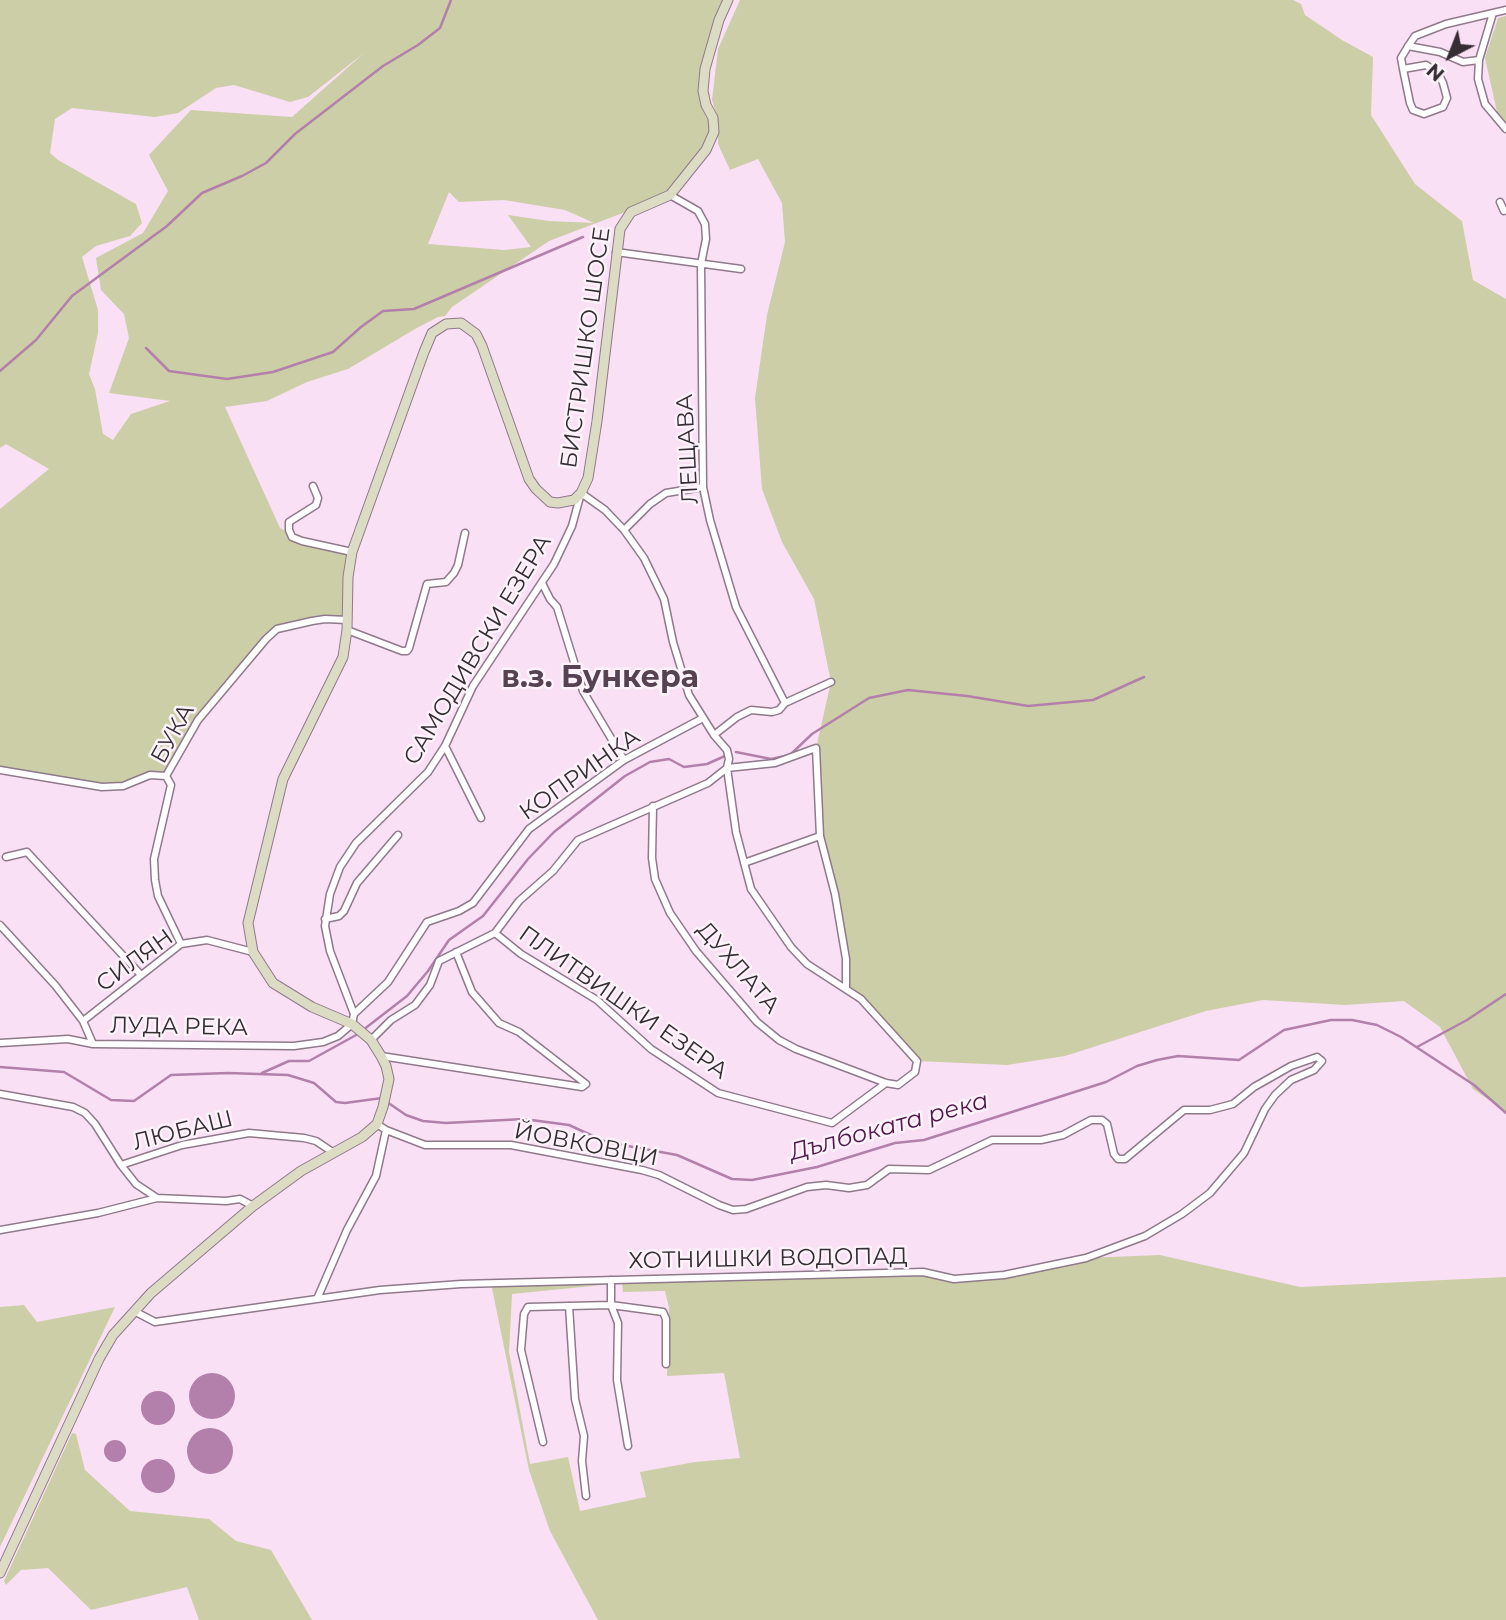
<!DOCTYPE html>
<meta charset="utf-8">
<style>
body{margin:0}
#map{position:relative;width:1506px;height:1620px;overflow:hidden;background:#f9e0f4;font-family:Montserrat,sans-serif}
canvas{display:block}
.north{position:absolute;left:1415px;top:21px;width:70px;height:70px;-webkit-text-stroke:5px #fcf2fa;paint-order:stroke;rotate:222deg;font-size:19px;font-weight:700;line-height:28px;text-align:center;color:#362d34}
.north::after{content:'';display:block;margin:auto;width:24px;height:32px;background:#362d34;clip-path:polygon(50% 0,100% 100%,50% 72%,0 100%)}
</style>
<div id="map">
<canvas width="1506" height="1620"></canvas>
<div class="north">N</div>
</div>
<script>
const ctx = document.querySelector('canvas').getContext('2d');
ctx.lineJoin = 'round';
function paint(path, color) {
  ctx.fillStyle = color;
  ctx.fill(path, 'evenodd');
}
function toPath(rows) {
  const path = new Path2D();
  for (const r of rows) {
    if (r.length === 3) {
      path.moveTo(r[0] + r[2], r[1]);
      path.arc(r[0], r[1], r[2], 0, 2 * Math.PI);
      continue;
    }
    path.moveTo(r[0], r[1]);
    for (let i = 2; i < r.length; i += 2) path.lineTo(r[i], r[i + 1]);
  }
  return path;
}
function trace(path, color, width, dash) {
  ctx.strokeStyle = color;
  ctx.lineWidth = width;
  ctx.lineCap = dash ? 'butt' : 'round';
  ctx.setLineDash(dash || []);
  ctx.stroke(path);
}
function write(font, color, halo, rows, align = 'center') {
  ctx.font = font + ' Montserrat,sans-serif';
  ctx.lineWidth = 5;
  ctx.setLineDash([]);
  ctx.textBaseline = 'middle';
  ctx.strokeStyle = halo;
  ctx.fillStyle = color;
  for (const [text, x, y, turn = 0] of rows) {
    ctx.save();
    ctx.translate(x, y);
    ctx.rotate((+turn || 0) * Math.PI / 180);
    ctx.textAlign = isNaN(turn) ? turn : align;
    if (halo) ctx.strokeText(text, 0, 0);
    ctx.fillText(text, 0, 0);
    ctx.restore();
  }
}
paint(toPath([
 [0,0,728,0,703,91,714,132,670,195,549,241,452,307,445,316,438,317,415,329,348,369,307,382,267,401,225,407,280,528,302,541,352,552,347,620,325,619,277,629,210,704,166,776,150,775,123,786,102,787,0,770,0,509,49,469,6,444,0,448],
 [364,53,292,117,191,110,149,155,168,191,143,233,96,258,101,290,124,314,129,338,109,393,170,401,131,414,113,440,103,434,95,389,89,374,98,333,98,310,82,257,96,246,130,236,142,223,136,204,58,160,50,153,55,119,72,108,155,117,178,113,216,88,234,85,290,102,308,97],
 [449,192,459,202,504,200,565,210,594,223,549,221,508,215,531,247,504,250,428,244],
 [740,0,1293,0,1301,4,1305,15,1342,40,1373,57,1371,115,1415,184,1462,221,1473,280,1506,299,1506,1112,1473,1089,1440,1027,1404,1001,1345,1005,1263,1000,1206,1011,1065,1056,1007,1065,917,1061,846,988,846,959,820,836,816,748,831,682,814,599,782,542,762,489,755,398,767,315,785,242,782,203,758,159,730,170,718,144,718,120,712,100,718,49],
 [1506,16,1506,122,1497,112,1485,58,1498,18],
 [1160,1255,1300,1287,1506,1277,1506,1620,598,1620,550,1531,529,1470,491,1283,923,1272,954,1279,1004,1275,1086,1258],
 [622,1283,623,1292,665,1291,669,1308,667,1376,724,1373,740,1458,695,1462,640,1472,646,1497,580,1511,568,1457,530,1464,509,1352,512,1294],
 [24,1305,37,1322,115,1307,0,1547,0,1307],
 [72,1433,76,1434,85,1470,130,1511,209,1519,236,1541,271,1550,312,1620,199,1620,187,1587,91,1610,48,1568,21,1570,6,1585,4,1581]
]), '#cccea7');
paint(toPath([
 [212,1396,23],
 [158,1408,17],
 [210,1451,23],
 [115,1451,11],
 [158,1476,17]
]), '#b280aa');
trace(toPath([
 [146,348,169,371,227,379,273,372,333,352,361,327,383,311,414,309,583,237],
 [0,371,36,340,72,296,167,226,202,193,242,176,266,163,295,134,383,66,418,45,440,28,451,0],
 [736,752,771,759,785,756],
 [791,754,812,734,869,698,908,690,967,696,1028,706,1093,700,1144,677],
 [363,1030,407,996,428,971,449,940,483,916,528,859,554,832,625,776,650,762,669,759,684,767,707,764,725,756],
 [1417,1047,1467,1020,1506,994],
 [0,1067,64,1072,111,1100,134,1101,171,1075,228,1073,288,1075,314,1083,336,1102,345,1103,382,1098],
 [262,1073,289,1061,309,1061,358,1034],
 [387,1102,406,1115,423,1121,446,1123,524,1119,569,1125,606,1142,677,1155,732,1179,752,1180,817,1167,895,1143,924,1140,1106,1082,1137,1066,1157,1060,1178,1056,1239,1060,1284,1030,1331,1020,1352,1020,1377,1025,1401,1037,1474,1085,1506,1113]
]), '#b280aa', 2.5);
const street = toPath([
 [1493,13,1479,60,1478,79,1485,104,1506,129],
 [1408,46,1440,52,1463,62,1479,60],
 [1403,69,1426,65,1438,73,1443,83,1447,98,1443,107,1424,114,1413,110,1410,103,1403,69,1401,58,1407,48,1415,36,1446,24,1506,10],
 [670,195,698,211,705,224,706,239,701,264,703,487,710,520,736,607,785,703],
 [1500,202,1504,211,1506,210],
 [616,252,741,269],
 [313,486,318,498,316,505,289,522,289,530,292,537,302,541,352,552],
 [624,530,650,504,666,493,703,487],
 [542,583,550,599,557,607,583,691,624,760],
 [347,630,402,651,407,651,409,648,427,584,446,582,454,573,458,565,465,533],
 [714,735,737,717,751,710,772,712,779,710,785,703,831,682],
 [445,746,481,818],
 [0,770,102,787,123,786,150,775,166,776],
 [166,776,198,720,266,639,277,629,312,621,325,619,347,620],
 [166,776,171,785,154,859,155,880,158,896,181,944],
 [6,857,27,852,141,975],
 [744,863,820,836],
 [325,919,339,916,344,911,357,883,398,835],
 [0,925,55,985,83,1021,93,1044],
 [495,933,521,954,597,1000,651,1049,718,1093,832,1123,886,1083],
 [354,1014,330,951,325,926,330,894,340,867,356,843,428,772,445,746,473,686,554,564,572,526,581,493,605,510,624,530,644,558,664,599,673,642,689,695,714,735,727,750,729,759,727,768,736,832,751,889,791,947,807,964,861,999,917,1061,915,1072,898,1085,886,1083,796,1049,779,1040,757,1022,696,951,670,913,655,879,652,858,653,806],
 [83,1021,181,944,207,940,253,952],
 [371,1040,391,1020,415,1005,430,985,439,961,495,933,519,901,553,871,578,840,708,783,727,768,775,763,816,748,820,836,835,894,846,959,846,988],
 [0,1043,68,1039,93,1044,294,1046,323,1042,338,1036,352,1024,354,1014,388,982,427,922,459,911,473,903,529,829,624,760,703,718],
 [381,1056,582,1087,586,1084,519,1032,499,1023,472,992,456,952],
 [0,1094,73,1107,85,1113,95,1124,121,1165,136,1184,157,1198],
 [121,1165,182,1145,249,1133,304,1138,316,1141,334,1153],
 [0,1230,98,1213,157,1198,226,1201,240,1199,253,1206],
 [611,1280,611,1305,618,1323,617,1380,628,1446],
 [317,1299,347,1230,376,1176,386,1130,377,1124],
 [569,1306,575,1399,584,1436,582,1461,586,1496],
 [134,1311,155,1322,380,1290,461,1284,923,1272,954,1279,1004,1275,1086,1258,1145,1236,1182,1214,1210,1193,1244,1153,1265,1109,1275,1095,1291,1080,1314,1070,1322,1061,1317,1057,1291,1066,1254,1087,1233,1104,1210,1110,1184,1110,1125,1159,1118,1159,1114,1154,1107,1124,1102,1120,1091,1120,1063,1135,1041,1140,992,1140,929,1170,889,1169,867,1185,849,1188,826,1185,807,1187,746,1209,733,1210,719,1205,659,1175,642,1170,511,1145,425,1145,386,1130],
 [543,1442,521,1350,524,1314,528,1307,611,1305,663,1312,666,1319,666,1364]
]);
const secondary = toPath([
 [0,1573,99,1359,113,1335,151,1293,253,1206,301,1171,362,1137,377,1124,383,1107,389,1079,386,1066,381,1056,371,1040,352,1024,312,1007,273,983,253,952,248,923,283,779,343,657,347,630,348,577,352,552,424,352,432,333,446,324,461,323,476,334,482,346,529,479,536,489,550,502,558,503,574,500,581,493,588,478,597,421,620,229,631,212,670,195,706,150,714,132,713,118,706,105,703,91,705,69,719,20,728,0]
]);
trace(street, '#8f798b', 9);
trace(secondary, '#8f798b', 11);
trace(street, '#fff', 6);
trace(secondary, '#dcdcc4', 9);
write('23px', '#362d34', '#fcf2fa', [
 ["БИСТРИШКО ШОСЕ",586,348,-82],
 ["ЛЕЩАВА",688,449,-93],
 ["САМОДИВСКИ ЕЗЕРА",478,650,-59],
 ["БУКА",173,734,-61],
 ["КОПРИНКА",580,775,-35],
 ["СИЛЯН",135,961,-36],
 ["ДУХЛАТА",738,968,49],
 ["ПЛИТВИШКИ ЕЗЕРА",623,1003,35],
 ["ЛУДА РЕКА",179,1027,1],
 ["ЛЮБАШ",183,1131,-14],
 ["ЙОВКОВЦИ",586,1145,11],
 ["ХОТНИШКИ ВОДОПАД",768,1259,-1]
]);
write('italic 24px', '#54184e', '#fcf2fa', [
 ["Дълбоката река",889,1127,-15]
]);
write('bold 30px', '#564253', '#fcf2fa', [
 ["в.з. Бункера",600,678]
]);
</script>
